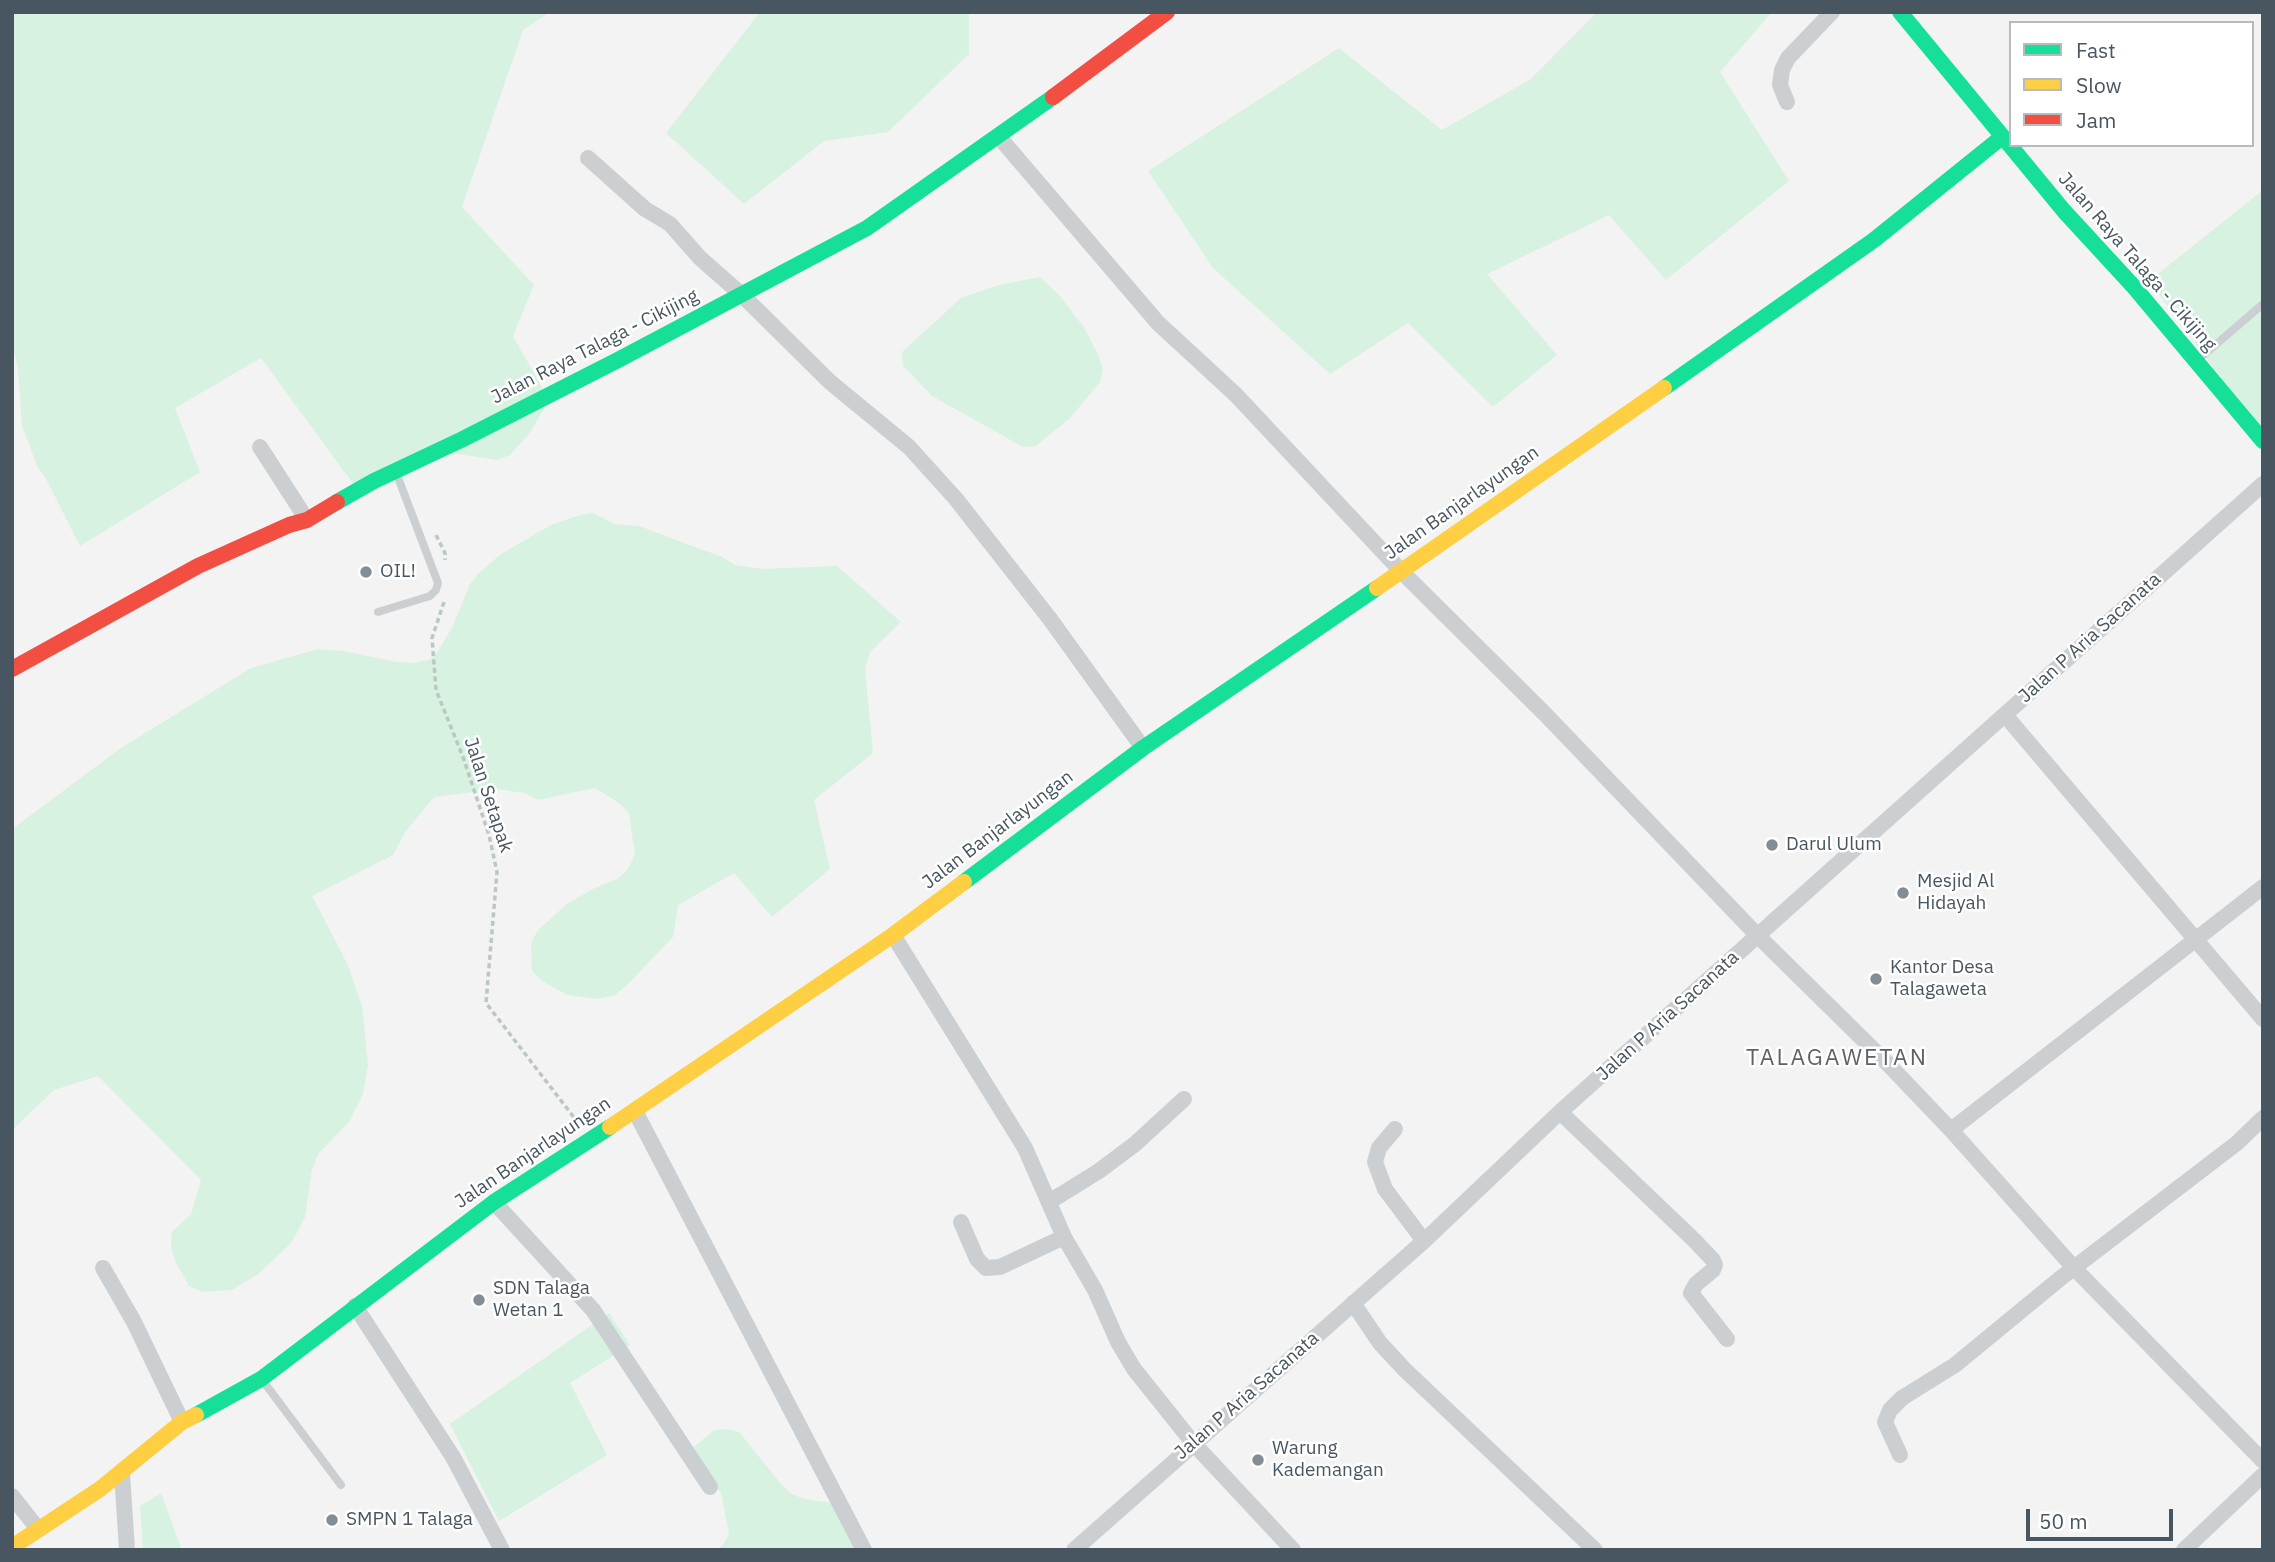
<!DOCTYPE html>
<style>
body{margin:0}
#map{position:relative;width:2275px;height:1562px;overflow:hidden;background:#f3f3f3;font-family:"IBM Plex Sans",sans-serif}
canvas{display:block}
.frame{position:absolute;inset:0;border:14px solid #485661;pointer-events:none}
.legend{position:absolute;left:2009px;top:21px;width:245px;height:126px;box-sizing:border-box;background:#fff;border:2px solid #b6bbc0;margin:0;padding:9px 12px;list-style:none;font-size:21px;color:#485661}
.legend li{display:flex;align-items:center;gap:14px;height:35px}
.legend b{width:35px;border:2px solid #b6bbc0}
.scale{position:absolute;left:2026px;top:1509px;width:147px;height:32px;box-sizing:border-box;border:4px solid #485661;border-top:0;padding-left:9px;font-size:21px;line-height:24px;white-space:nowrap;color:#485661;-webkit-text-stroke:5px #fff;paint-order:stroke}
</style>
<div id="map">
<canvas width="2275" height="1562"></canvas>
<div class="frame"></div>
<ul class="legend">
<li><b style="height:9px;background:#16e098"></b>Fast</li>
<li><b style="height:9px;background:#ffcf43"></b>Slow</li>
<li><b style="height:9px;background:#f24e42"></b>Jam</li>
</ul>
<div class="scale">50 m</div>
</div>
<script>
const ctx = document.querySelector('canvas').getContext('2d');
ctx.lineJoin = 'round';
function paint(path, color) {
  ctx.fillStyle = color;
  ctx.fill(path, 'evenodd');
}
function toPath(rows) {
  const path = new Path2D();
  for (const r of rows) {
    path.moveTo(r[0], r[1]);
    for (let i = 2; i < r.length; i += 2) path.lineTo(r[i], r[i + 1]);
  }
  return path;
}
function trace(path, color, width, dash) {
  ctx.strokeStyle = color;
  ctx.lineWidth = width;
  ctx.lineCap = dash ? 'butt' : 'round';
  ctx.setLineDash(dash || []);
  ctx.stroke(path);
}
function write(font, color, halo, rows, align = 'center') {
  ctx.font = font + ' "IBM Plex Sans",sans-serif';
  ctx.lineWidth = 5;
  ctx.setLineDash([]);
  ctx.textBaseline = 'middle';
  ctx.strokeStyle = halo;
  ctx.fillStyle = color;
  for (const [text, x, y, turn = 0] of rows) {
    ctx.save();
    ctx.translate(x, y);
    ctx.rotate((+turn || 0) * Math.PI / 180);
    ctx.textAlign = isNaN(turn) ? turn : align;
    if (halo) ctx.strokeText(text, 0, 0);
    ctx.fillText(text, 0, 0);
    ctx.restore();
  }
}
paint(toPath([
 [12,12,550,12,523,30,462,207,534,285,513,336,549,400,529,434,510,455,497,460,433,450,357,489,261,358,175,408,200,472,80,546,45,477,38,468,22,426,18,369,12,342],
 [760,12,969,12,969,54,888,132,824,141,744,204,666,133],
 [1597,12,1772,12,1720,72,1789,181,1666,280,1609,215,1487,274,1557,355,1493,407,1408,323,1330,374,1213,268,1148,171,1339,48,1442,130,1531,79],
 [2263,190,2263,434,2149,281],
 [1040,277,1060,296,1085,329,1098,355,1103,370,1100,382,1070,418,1036,446,1023,447,932,396,903,366,902,352,961,298,999,285],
 [593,513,615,524,639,526,722,557,735,565,762,569,837,566,901,622,870,652,865,669,873,753,814,800,830,869,772,917,734,873,678,905,673,937,626,986,615,995,598,999,567,995,542,981,532,971,531,943,538,930,568,903,593,889,619,878,627,870,635,855,629,813,619,803,595,788,538,800,525,793,497,789,434,797,406,831,393,855,312,896,347,963,362,1006,368,1065,363,1094,349,1122,318,1154,312,1170,305,1217,298,1231,290,1244,258,1274,232,1290,203,1292,189,1286,175,1261,171,1246,172,1232,191,1214,201,1180,98,1076,54,1090,12,1130,12,829,121,748,251,668,318,649,343,651,397,662,413,663,429,660,438,651,452,628,470,584,479,573,501,554,551,525,580,515],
 [609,1313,630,1345,570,1383,607,1455,499,1521,450,1424],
 [727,1429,739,1432,782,1485,792,1494,804,1499,833,1503,873,1550,715,1550,723,1545,729,1534,721,1493,702,1473,694,1447,714,1430],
 [161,1493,182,1550,143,1550,140,1506]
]), '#d7f2e0');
trace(toPath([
 [436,535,445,553,445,560],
 [444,602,432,638,436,690,463,757,489,835,497,872,486,1003,579,1124]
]), '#bac7c3', 3.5, [5, 3.5]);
trace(toPath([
 [2199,359,2263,304],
 [378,612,430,596,436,590,438,583,397,475],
 [263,1381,341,1485]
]), '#cccfd2', 8);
trace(toPath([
 [1787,102,1780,85,1782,70,1788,58,1832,12],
 [999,137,1158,323,1236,395,1401,571,1545,714,1758,936,1887,1063,1951,1130,2075,1269,2263,1461],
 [588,158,645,209,670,224,700,258,742,295,830,382,909,447,956,499,1050,619,1143,748],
 [260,447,307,520],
 [2005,715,2263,1019],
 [893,935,1025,1148,1064,1237,1095,1290,1118,1342,1134,1369,1194,1444,1293,1550],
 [635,1111,864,1550],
 [1560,1112,1694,1240,1713,1260,1715,1265,1713,1270,1696,1284,1691,1293,1727,1339],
 [1395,1129,1379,1148,1375,1162,1385,1189,1424,1241],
 [1951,1130,2263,887],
 [494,1202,593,1310,710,1487],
 [1049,1202,1099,1171,1135,1144,1184,1099],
 [961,1222,977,1259,986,1268,1000,1267,1064,1237],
 [103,1268,134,1322,182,1422],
 [1353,1303,1380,1343,1404,1369,1595,1550],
 [355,1306,453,1457,502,1550],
 [1900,1455,1885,1422,1890,1410,1902,1398,1955,1365,2062,1277,2237,1143,2263,1118],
 [122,1473,127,1550],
 [12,1496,38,1529],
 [1074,1550,1424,1241,1560,1112,2263,484],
 [2184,1550,2263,1475]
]), '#cccfd2', 16);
trace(toPath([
 [1900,12,2064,211,2134,287,2263,441],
 [1664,388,1874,240,2002,137],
 [337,502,374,481,463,439,618,360,867,228,1053,97],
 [964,882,1143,748,1377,588],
 [196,1415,261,1379,494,1202,610,1127]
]), '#16e098', 16);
trace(toPath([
 [1377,588,1664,388],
 [610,1127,893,935,964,882],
 [12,1547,100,1489,182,1422,196,1415]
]), '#ffcf43', 16);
trace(toPath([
 [1053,97,1167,12],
 [12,669,198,566,289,525,307,520,337,502]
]), '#f24e42', 16);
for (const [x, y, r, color] of [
 [366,572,7,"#848d94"],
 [1772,845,7,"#848d94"],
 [1903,893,7,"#848d94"],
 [1876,979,7,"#848d94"],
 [479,1300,7,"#848d94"],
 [1258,1460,7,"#848d94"],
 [332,1520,7,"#848d94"]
]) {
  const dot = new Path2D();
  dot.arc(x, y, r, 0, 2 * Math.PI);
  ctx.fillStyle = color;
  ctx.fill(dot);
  trace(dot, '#fff', 2.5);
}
write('19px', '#485661', '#fff', [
 ["Jalan Raya Talaga - Cikijing",2137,262,49],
 ["Jalan Raya Talaga - Cikijing",595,347,-27],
 ["Jalan Banjarlayungan",1462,503,-35],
 ["Jalan P Aria Sacanata",2090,638,-42],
 ["Jalan Setapak",488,795,72],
 ["Jalan Banjarlayungan",998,830,-37],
 ["Jalan P Aria Sacanata",1668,1016,-42],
 ["Jalan Banjarlayungan",533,1153,-34],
 ["Jalan P Aria Sacanata",1247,1396,-41]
]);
write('19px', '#485661', '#fff', [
 ["OIL!",380,572],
 ["Darul Ulum",1786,845],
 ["Mesjid Al",1917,882],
 ["Hidayah",1917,904],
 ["Kantor Desa",1890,968],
 ["Talagaweta",1890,990],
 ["SDN Talaga",493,1289],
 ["Wetan 1",493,1311],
 ["Warung",1272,1449],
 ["Kademangan",1272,1471],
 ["SMPN 1 Talaga",346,1520]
], 'left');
ctx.letterSpacing = '2px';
write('23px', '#5e6367', '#fff', [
 ["TALAGAWETAN",1837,1058]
]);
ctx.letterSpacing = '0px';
</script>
